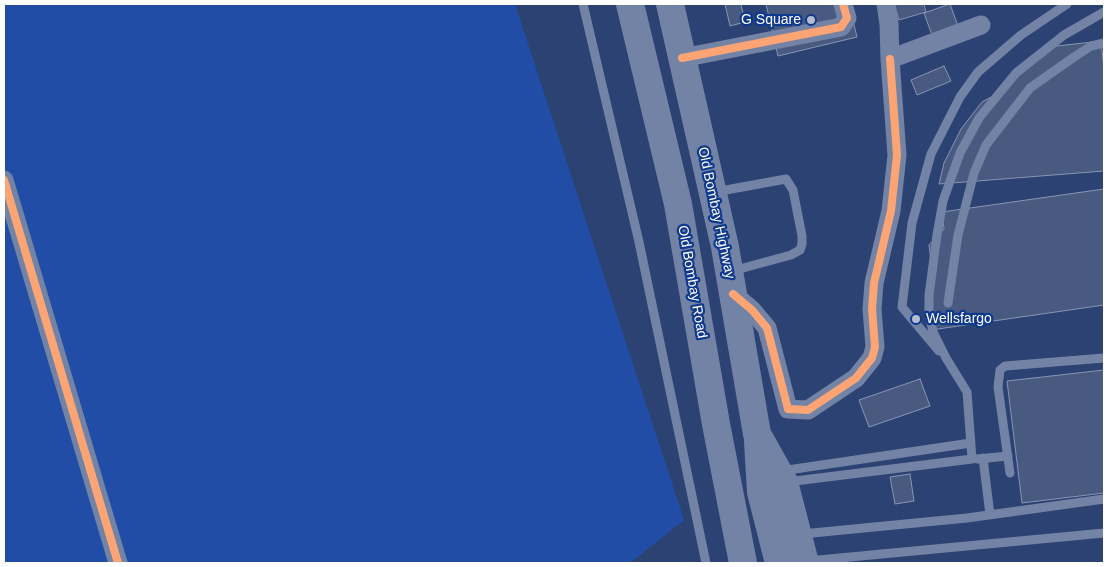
<!DOCTYPE html>
<style>
body{margin:0}
#map{position:relative;width:1108px;height:567px;overflow:hidden;background:#2c4272;font-family:Arial,sans-serif}
canvas{display:block}
.frame{position:absolute;inset:0;border:5px solid #fff;pointer-events:none}
</style>
<div id="map">
<canvas width="1108" height="567"></canvas>
<div class="frame"></div>
</div>
<script>
const ctx = document.querySelector('canvas').getContext('2d');
ctx.lineJoin = 'round';
function paint(path, color) {
  ctx.fillStyle = color;
  ctx.fill(path, 'evenodd');
}
function toPath(rows) {
  const path = new Path2D();
  for (const r of rows) {
    path.moveTo(r[0], r[1]);
    for (let i = 2; i < r.length; i += 2) path.lineTo(r[i], r[i + 1]);
  }
  return path;
}
function trace(path, color, width, dash) {
  ctx.strokeStyle = color;
  ctx.lineWidth = width;
  ctx.lineCap = dash ? 'butt' : 'round';
  ctx.setLineDash(dash || []);
  ctx.stroke(path);
}
function write(font, color, halo, rows, align = 'center') {
  ctx.font = font + ' Arial,sans-serif';
  ctx.lineWidth = 4.5;
  ctx.setLineDash([]);
  ctx.textBaseline = 'middle';
  ctx.strokeStyle = halo;
  ctx.fillStyle = color;
  for (const [text, x, y, turn = 0] of rows) {
    ctx.save();
    ctx.translate(x, y);
    ctx.rotate((+turn || 0) * Math.PI / 180);
    ctx.textAlign = isNaN(turn) ? turn : align;
    if (halo) ctx.strokeText(text, 0, 0);
    ctx.fillText(text, 0, 0);
    ctx.restore();
  }
}
paint(toPath([
 [4,4,515,4,684,520,630,563,4,563]
]), '#224da7');
const building = toPath([
 [725,4,741,4,745,22,730,26,725,4],
 [766,4,849,4,857,37,778,56,766,4],
 [894,4,924,4,926,12,899,20,894,4],
 [950,4,958,26,932,35,924,13,950,4],
 [1101,41,1104,69,1104,171,939,184,944,163,961,129,982,102,1000,92,1048,47,1101,41],
 [944,66,951,81,917,95,911,80,944,66],
 [1104,189,1104,305,931,330,932,269,929,245,944,229,942,212,1104,189],
 [1104,370,1104,493,1022,503,1007,381,1104,370],
 [920,379,930,406,869,427,859,400,920,379],
 [910,474,914,501,895,504,890,477,910,474]
]);
paint(building, '#485a80');
trace(building, '#8896b4', 1);
trace(toPath([
 [583,4,639,242,706,563],
 [715,192,786,179,793,190,802,236,802,244,800,250,791,255,732,271],
 [948,303,958,235,974,173,986,145,1030,88,1074,57,1091,46,1104,43],
 [939,351,902,307,912,223,931,154,960,97,978,72,1021,35,1067,4],
 [983,458,990,515],
 [977,459,1008,456],
 [781,471,971,443],
 [1010,473,998,387,1000,370,1005,366,1104,358],
 [787,482,972,459,967,392,946,358,933,332,929,313,929,295,937,235,943,201,960,153,979,118,1016,73,1064,35,1104,12],
 [802,534,967,518,1104,499],
 [808,561,1104,533]
]), '#7383a5', 9);
trace(toPath([
 [886,4,889,24,890,59,981,25],
 [682,58,841,27,847,18,843,4],
 [4,180,118,563],
 [733,294,752,310,767,328,788,409,808,410,856,378,872,358,875,347,872,309,874,283,891,211,897,155,890,59]
]), '#7383a5', 19);
trace(toPath([
 [630,4,678,204,716,424,743,563],
 [670,4,725,247,757,434,784,482,805,563],
 [758,442,761,492,779,563]
]), '#7383a5', 28);
trace(toPath([
 [682,58,841,27,847,18,843,4],
 [4,180,118,563],
 [733,294,752,310,767,328,788,409,808,410,856,378,872,358,875,347,872,309,874,283,891,211,897,155,890,59]
]), '#fda474', 8);
for (const [x, y, r, color] of [
 [811,20,5,"#b5bdce"],
 [916,319,5,"#b5bdce"]
]) {
  const dot = new Path2D();
  dot.arc(x, y, r, 0, 2 * Math.PI);
  ctx.fillStyle = color;
  ctx.fill(dot);
  trace(dot, '#0f388f', 2);
}
write('14px', '#fff', '#0f388f', [
 ["G Square",801,20],
 ["Wellsfargo",926,319,"left"]
], 'right');
write('14px', '#fff', '#0f388f', [
 ["Old Bombay Highway",716,213,78],
 ["Old Bombay Road",692,282,80]
]);
</script>
